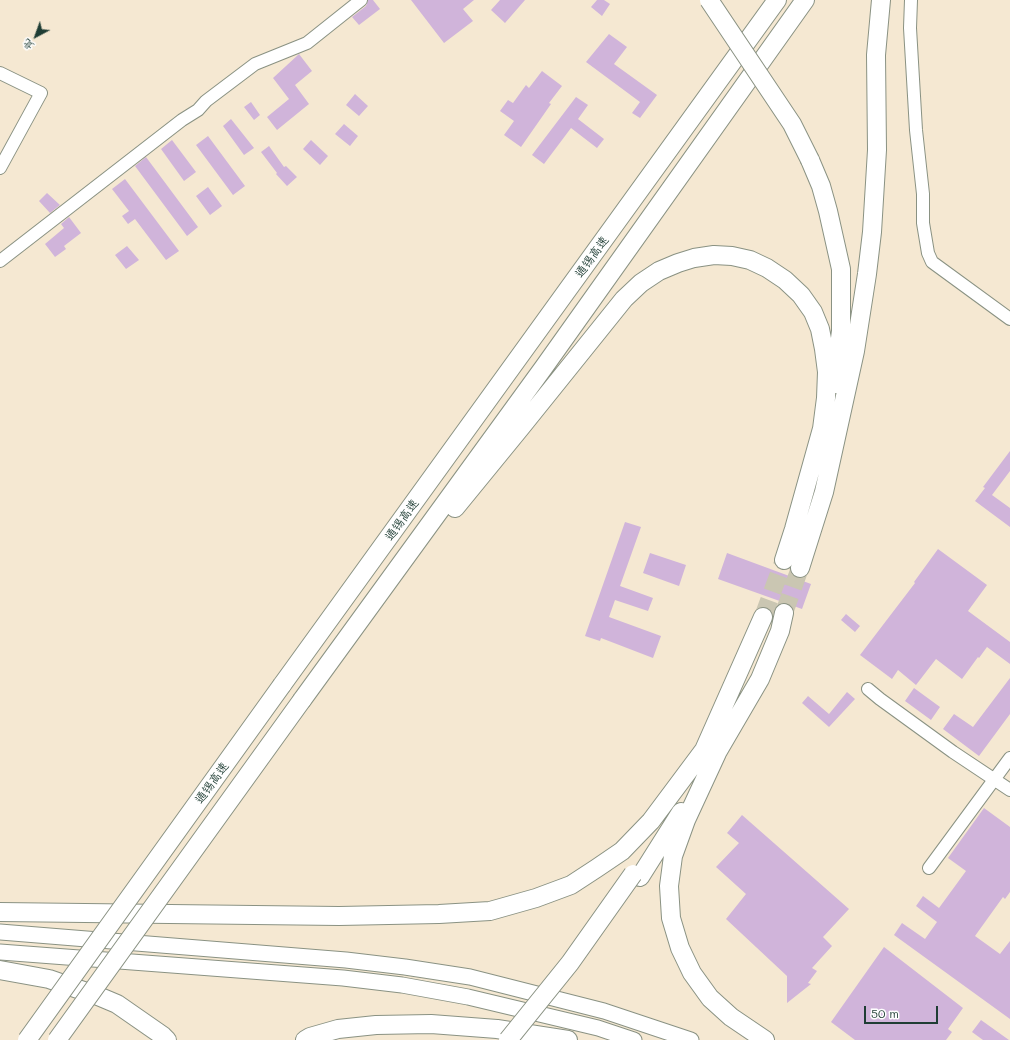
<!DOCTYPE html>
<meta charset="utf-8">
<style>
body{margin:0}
#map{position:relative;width:1010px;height:1040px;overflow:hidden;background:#f5e8d2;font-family:Mali,"LXGW WenKai TC",sans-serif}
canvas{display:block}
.north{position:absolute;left:16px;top:16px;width:40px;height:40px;-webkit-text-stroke:3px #fff;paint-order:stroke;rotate:221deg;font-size:11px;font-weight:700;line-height:16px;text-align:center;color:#1f3d34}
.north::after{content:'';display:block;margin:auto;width:14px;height:18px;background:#1f3d34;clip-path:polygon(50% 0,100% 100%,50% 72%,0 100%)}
.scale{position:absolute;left:864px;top:1006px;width:74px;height:18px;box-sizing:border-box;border:2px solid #1f3d34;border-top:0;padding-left:5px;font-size:12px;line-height:14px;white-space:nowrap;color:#1f3d34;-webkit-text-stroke:3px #fff;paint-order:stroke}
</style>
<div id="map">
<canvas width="1010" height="1040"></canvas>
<div class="north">北</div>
<div class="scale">50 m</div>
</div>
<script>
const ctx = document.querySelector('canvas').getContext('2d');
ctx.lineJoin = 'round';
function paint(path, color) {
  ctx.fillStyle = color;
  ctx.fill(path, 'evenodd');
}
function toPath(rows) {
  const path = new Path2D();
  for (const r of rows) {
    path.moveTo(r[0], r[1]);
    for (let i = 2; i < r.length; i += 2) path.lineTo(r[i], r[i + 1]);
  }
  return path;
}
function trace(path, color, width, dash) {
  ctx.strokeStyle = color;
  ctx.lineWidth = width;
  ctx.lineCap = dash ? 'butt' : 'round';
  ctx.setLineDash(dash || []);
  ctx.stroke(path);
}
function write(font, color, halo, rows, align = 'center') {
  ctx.font = font + ' Mali,"LXGW WenKai TC",sans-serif';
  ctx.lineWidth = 3.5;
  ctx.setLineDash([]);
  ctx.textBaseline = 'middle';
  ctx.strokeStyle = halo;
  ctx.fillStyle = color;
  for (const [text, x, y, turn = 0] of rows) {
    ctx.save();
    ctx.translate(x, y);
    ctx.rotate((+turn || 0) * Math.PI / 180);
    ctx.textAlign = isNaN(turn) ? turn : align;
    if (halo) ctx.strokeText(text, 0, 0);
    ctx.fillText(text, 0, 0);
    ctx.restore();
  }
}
paint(toPath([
 [368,0,373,0,380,9,359,25,352,17,366,6],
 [411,0,474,0,463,9,473,21,444,43],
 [500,0,525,0,505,23,491,10],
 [597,0,604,0,610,4,602,16,591,7],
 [609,34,627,47,614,64,657,95,640,118,632,113,640,102,586,62],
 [299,54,312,71,295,85,309,104,277,130,267,117,289,99,273,78],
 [542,71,562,86,549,103,551,104,521,147,504,135,514,121,500,111,508,100,513,103,526,85,529,88],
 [355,94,368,106,359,116,346,105],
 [576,97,588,105,578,119,604,139,597,148,571,128,544,164,532,155],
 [251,102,260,115,254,120,244,107],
 [231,119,254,148,244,155,223,126],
 [344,124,358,136,350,146,335,134],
 [208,136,245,186,233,195,196,145],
 [172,140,196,172,184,181,161,149],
 [311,140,328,156,320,165,303,149],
 [269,146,284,167,286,166,297,177,287,186,276,174,277,173,261,152],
 [146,157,198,227,187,236,135,166],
 [125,179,179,251,166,260,135,219,128,224,122,216,129,211,112,189],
 [208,187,222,206,210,215,196,196],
 [47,193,60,205,50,213,39,201],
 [69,217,81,233,64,246,66,249,55,257,45,244,64,228,61,224],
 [127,246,139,260,126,269,115,255],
 [1010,451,1010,471,992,495,1010,508,1010,527,975,501,985,488,983,487],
 [625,522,641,527,620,586,653,598,648,611,615,600,609,617,661,636,653,658,601,638,600,641,585,636],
 [938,549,987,585,968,611,1010,642,1010,664,987,647,979,658,978,657,962,679,936,659,916,685,898,670,892,679,860,655,915,583,914,582],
 [650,553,686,565,679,586,643,573],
 [727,553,811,584,802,609,718,579],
 [846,614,860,626,855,632,841,620],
 [1010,678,1010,714,979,756,943,729,954,714,973,727],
 [914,688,940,707,931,720,905,701],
 [847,692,855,699,829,727,802,703,808,696,829,714],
 [984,808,1010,827,1010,892,1005,899,1003,897,975,936,1000,954,1010,941,1010,1019,894,935,902,923,925,939,937,922,916,906,923,896,939,908,966,871,948,858],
 [742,815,849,909,823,937,832,946,812,968,817,971,808,983,811,984,787,1003,787,976,726,919,746,894,716,867,739,843,727,833],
 [884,947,963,1008,948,1029,952,1032,946,1040,855,1040,831,1022],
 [981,1020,1009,1040,983,1040,972,1032]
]), '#d0b4da');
trace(toPath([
 [784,613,800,568],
 [763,617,784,560]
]), '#cac6b2', 18, [18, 9]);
const minor = toPath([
 [911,0,910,28,916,130,923,194,923,223,928,253,932,262,1010,319],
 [0,73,41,93,0,168],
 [0,261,182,120,198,110,206,101,255,64,307,43,361,0],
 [868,689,880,699,953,752,1010,790],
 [929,868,1010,758]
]);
const major = toPath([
 [0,932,346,960,405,967,470,977,604,1011,691,1040],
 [0,952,343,978,402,985,468,997,598,1028,634,1040]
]);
const highway = toPath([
 [810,160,821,186,828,211,841,269,841,331,834,384],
 [455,508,522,426,624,299,641,283,659,271,678,263,694,258,714,255,732,256,750,260,767,268,785,280,801,295,813,312,820,329,824,349,827,372,826,398,822,429],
 [784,560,794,529,825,418],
 [800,568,824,492,855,351,867,274,872,232,877,150,876,55,881,0],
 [282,685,777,0],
 [302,700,544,367,805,0],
 [717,753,686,820,673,856,669,886,671,918,680,948,692,973,710,998,731,1017,765,1040],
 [711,763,760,679,780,631,784,613],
 [640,877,681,812],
 [0,912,339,916,439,914,490,911,536,898,571,885,597,868,622,851,651,821,704,750,763,617],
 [0,970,49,979,98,996,117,1004,163,1036,167,1040],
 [305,1040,310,1037,338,1029,376,1025,431,1024,497,1029,568,1040]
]);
trace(minor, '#8a9283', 14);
trace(major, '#8a9283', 17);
trace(highway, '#8a9283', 20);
trace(minor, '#fff', 12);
trace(major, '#fff', 15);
trace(highway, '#fff', 18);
const highwayBridge = toPath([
 [709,0,792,124,810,160],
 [27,1040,282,685],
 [57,1040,302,700],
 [508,1040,570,963,633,874]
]);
trace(highwayBridge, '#8a9283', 20, []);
trace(highwayBridge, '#fff', 18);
write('12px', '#1f3d34', '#fff', [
 ["通锡高速",592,257,-54],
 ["通锡高速",402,520,-54],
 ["通锡高速",212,783,-54]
]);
</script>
